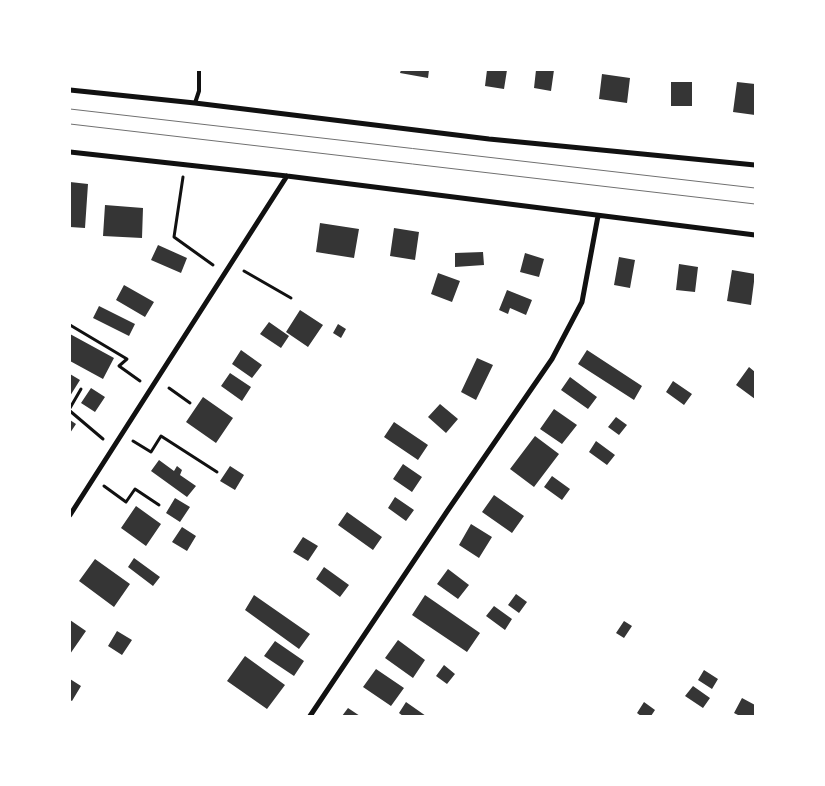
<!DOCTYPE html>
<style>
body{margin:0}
#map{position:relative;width:825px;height:786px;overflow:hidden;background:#fff;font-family:"Open Sans",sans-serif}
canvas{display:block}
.frame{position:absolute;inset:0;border:71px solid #fff;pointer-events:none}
</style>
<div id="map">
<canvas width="825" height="786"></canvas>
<div class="frame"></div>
</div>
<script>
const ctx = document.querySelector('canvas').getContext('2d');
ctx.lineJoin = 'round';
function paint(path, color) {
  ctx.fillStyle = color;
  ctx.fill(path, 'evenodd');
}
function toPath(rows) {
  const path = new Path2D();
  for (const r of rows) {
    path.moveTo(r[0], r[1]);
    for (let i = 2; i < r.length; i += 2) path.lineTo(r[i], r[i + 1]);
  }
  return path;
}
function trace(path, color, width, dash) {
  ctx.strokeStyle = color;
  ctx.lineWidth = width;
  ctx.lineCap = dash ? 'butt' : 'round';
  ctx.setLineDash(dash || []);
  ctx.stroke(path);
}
paint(toPath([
 [401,70,429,70,428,78,400,73],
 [487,70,507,70,504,89,485,86],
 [536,70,554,70,551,91,534,88],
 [602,74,630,78,627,103,599,99],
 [671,82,692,82,692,106,671,106],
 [737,82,755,84,755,115,733,112],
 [70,182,88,184,85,228,70,227],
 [105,205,143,208,142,238,103,236],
 [320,223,359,229,354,258,316,252],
 [394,228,419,232,415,260,390,256],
 [158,245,187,258,181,273,151,260],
 [483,252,484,265,455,267,455,253],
 [525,253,544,259,539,277,520,272],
 [619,257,635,260,630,288,614,285],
 [679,264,698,267,695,292,676,290],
 [732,270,755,274,751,305,727,301],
 [438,273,460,281,452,302,431,294],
 [124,285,154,302,145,317,116,300],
 [507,290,532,300,526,315,510,308,508,314,499,310],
 [99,306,135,324,129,336,93,318],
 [300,310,323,325,308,347,286,332],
 [269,322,289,336,281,348,260,334],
 [338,324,346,329,341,338,333,333],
 [70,334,114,358,103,379,70,361],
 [241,350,262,365,252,378,232,364],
 [587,350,642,386,634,400,578,364],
 [477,358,493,365,476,400,461,392],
 [749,367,755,372,755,399,736,385],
 [230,373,251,387,242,401,221,386],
 [70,374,80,380,70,396],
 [570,377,597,397,588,409,561,390],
 [673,381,692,394,684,405,666,392],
 [91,388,105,397,95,412,81,403],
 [203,397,233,418,216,443,186,422],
 [440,404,458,419,446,433,428,417],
 [554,409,577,425,562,444,540,429],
 [616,417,627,425,619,435,608,427],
 [70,420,76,424,70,433],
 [394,422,428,445,418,460,384,437],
 [535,436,559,454,534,487,510,469],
 [596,441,615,455,607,465,589,452],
 [159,460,174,471,177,466,182,470,180,475,196,486,187,497,151,471],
 [403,464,422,477,412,492,393,479],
 [230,466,244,475,235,490,220,481],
 [552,476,570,489,562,500,544,487],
 [494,495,524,516,512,533,482,512],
 [395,497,414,510,406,521,388,508],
 [175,498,190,507,180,522,166,513],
 [136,506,161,524,146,546,121,528],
 [347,512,382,537,373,550,338,525],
 [471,524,492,537,479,558,459,545],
 [182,527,196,536,187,551,172,542],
 [303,537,318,546,308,561,293,552],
 [134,558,160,577,153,586,128,567],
 [95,559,130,584,114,607,79,581],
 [324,567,349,585,340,597,316,579],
 [448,569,469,585,458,599,437,584],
 [516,594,527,602,519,613,508,605],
 [254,595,310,634,299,649,245,610],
 [425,595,480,633,467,652,412,615],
 [494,606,512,619,505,630,486,616],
 [70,620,86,631,70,654],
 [624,621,632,626,624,638,616,633],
 [117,631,132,640,122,655,108,646],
 [398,640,425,660,413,678,385,658],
 [275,641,304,661,294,676,264,656],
 [245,656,285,685,267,709,227,681],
 [444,665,455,674,447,684,436,676],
 [376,669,404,688,391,706,363,687],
 [704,670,718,679,712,689,698,680],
 [70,679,81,686,72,701,70,700],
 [693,686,710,698,703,708,685,696],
 [742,698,755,705,755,716,740,716,734,713],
 [406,702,426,716,403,716,399,713],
 [644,702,655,710,651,716,641,716,637,713],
 [348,708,360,716,342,716]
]), '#353535');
trace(toPath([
 [183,177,174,237,213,265],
 [244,271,291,298],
 [70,325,127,359,119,366,140,381],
 [169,388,190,403],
 [70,408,81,389],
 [70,411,103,439],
 [133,441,151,452,161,436,217,472],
 [104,486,126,502,135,489,159,505]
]), '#111', 3);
trace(toPath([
 [195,103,199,91,199,70]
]), '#111', 4);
trace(toPath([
 [70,90,195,103,489,139,755,165],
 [70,152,287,176,755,235],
 [70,515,287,176],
 [310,716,448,510,552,359,582,302,598,216]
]), '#111', 5);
trace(toPath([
 [70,109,755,188],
 [70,124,755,204]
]), '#707070', 1);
</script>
